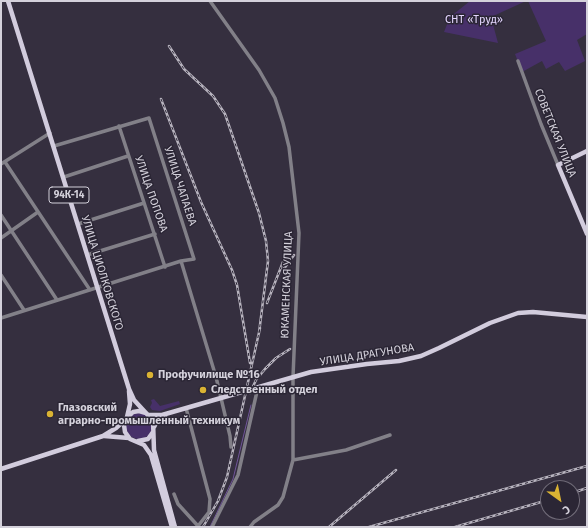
<!DOCTYPE html>
<meta charset="utf-8">
<style>
body{margin:0}
#map{position:relative;width:588px;height:528px;overflow:hidden;background:#352f3f;font-family:"Fira Sans",sans-serif}
canvas{display:block}
.frame{position:absolute;inset:0;border:2px solid #d4d1db;pointer-events:none}
.north{position:absolute;left:540px;top:480px;width:40px;height:40px;box-sizing:border-box;background:#2b2635;border:1px solid #6f6a77;border-radius:50%;rotate:147deg;font-size:11px;font-weight:700;line-height:16px;text-align:center;color:#d4d1db}
.north::after{content:'';display:block;margin:auto;width:14px;height:18px;background:#dab333;clip-path:polygon(50% 0,100% 100%,50% 72%,0 100%)}
</style>
<div id="map">
<canvas width="588" height="528"></canvas>
<div class="frame"></div>
<div class="north">С</div>
</div>
<script>
const ctx = document.querySelector('canvas').getContext('2d');
ctx.lineJoin = 'round';
function paint(path, color) {
  ctx.fillStyle = color;
  ctx.fill(path, 'evenodd');
}
function toPath(rows) {
  const path = new Path2D();
  for (const r of rows) {
    if (r.length === 3) {
      path.moveTo(r[0] + r[2], r[1]);
      path.arc(r[0], r[1], r[2], 0, 2 * Math.PI);
      continue;
    }
    path.moveTo(r[0], r[1]);
    for (let i = 2; i < r.length; i += 2) path.lineTo(r[i], r[i + 1]);
  }
  return path;
}
function trace(path, color, width, dash) {
  ctx.strokeStyle = color;
  ctx.lineWidth = width;
  ctx.lineCap = dash ? 'butt' : 'round';
  ctx.setLineDash(dash || []);
  ctx.stroke(path);
}
function write(font, color, halo, rows, align = 'center') {
  ctx.font = font + ' "Fira Sans",sans-serif';
  ctx.lineWidth = 3;
  ctx.setLineDash([]);
  ctx.textBaseline = 'middle';
  ctx.strokeStyle = halo;
  ctx.fillStyle = color;
  for (const [text, x, y, turn = 0] of rows) {
    ctx.save();
    ctx.translate(x, y);
    ctx.rotate((+turn || 0) * Math.PI / 180);
    ctx.textAlign = isNaN(turn) ? turn : align;
    if (halo) ctx.strokeText(text, 0, 0);
    ctx.fillText(text, 0, 0);
    ctx.restore();
  }
}
paint(toPath([
 [470,1,526,1,491,17,498,43,444,32,450,17],
 [528,1,587,1,587,34,577,40,585,61,565,71,559,62,546,69,542,61,522,72,515,54,546,41],
 [154,399,160,406,179,401,180,404,160,411,152,410,150,407,152,403,151,400],
 [139,426,13]
]), '#473069');
trace(toPath([
 [210,527,233,479,251,405]
]), '#705599', 1);
trace(toPath([
 [210,1,259,70,275,98,283,123,289,147,299,233,293,377,293,460,283,497,278,505,254,522,250,527],
 [518,61,541,124,558,165],
 [119,126,165,267],
 [5,162,90,290],
 [1,164,50,133],
 [64,177,128,156],
 [1,215,57,300],
 [78,224,144,203],
 [1,238,38,212],
 [87,255,155,234],
 [181,261,216,377,230,436,231,447],
 [1,275,24,310],
 [1,318,181,261,194,259,149,118,54,146],
 [293,460,346,450,390,435],
 [174,494,178,504,198,526,209,512,210,499,186,408],
 [212,527,238,475,258,387]
]), '#828088', 3.5);
trace(toPath([
 [8,1,129,389,134,400,146,413],
 [587,151,558,165,587,234],
 [149,415,162,415,311,372,367,364,399,361,421,356,439,348,490,323,518,313,533,312,587,317],
 [127,417,130,404,129,391],
 [154,427,156,423,165,416],
 [104,436,129,438],
 [138,441,148,439,153,432],
 [1,469,103,436,116,428,125,420],
 [172,527,151,455,144,445,130,439,125,432,124,425,125,420,133,412,139,411,146,413,153,421,154,450,175,527]
]), '#d2ccdd', 4.5);
const rail = toPath([
 [169,46,184,69,213,96,225,114,259,213,266,241,268,261,259,333],
 [161,99,201,202,232,270,237,285,250,363],
 [283,270,294,255],
 [267,303,290,244],
 [250,393,256,380,265,369,276,358,290,349],
 [572,493,587,488],
 [203,527,218,501,227,477,260,328],
 [329,527,396,470],
 [369,527,587,466],
 [455,527,548,500]
]);
trace(rail, '#b8b4bf', 2.5);
trace(rail, '#2b2635', 1, [3]);
for (const [x, y, r, color] of [
 [150,375,4,"#dab333"],
 [203,390,4,"#dab333"],
 [50,414,4,"#dab333"]
]) {
  const dot = new Path2D();
  dot.arc(x, y, r, 0, 2 * Math.PI);
  ctx.fillStyle = color;
  ctx.fill(dot);
  trace(dot, '#2b2635', 1.5);
}
for (const [x, y, w] of [
 [69,195,40]
]) {
  const box = new Path2D();
  box.roundRect(x - w / 2, y - 8, w, 16, 3);
  ctx.fillStyle = '#2b2635';
  ctx.fill(box);
  trace(box, '#d4d1db', 1);
}
write('bold 10px', '#d4d1db', null, [
 ["94К-14",69,195]
]);
write('11px', '#e3d5fd', '#2b2635', [
 ["СНТ «Труд»",474,20]
]);
write('11px', '#d4d1db', '#2b2635', [
 ["СОВЕТСКАЯ УЛИЦА",555,133,68],
 ["УЛИЦА ЧАПАЕВА",180,186,72],
 ["УЛИЦА ПОПОВА",151,194,71],
 ["УЛИЦА ЦИОЛКОВСКОГО",102,273,73],
 ["ЮКАМЕНСКАЯ УЛИЦА",287,285,-88],
 ["УЛИЦА ДРАГУНОВА",367,355,-9]
]);
write('bold 11px', '#d4d1db', '#2b2635', [
 ["Профучилище №16",158,375],
 ["Следственный отдел",211,390],
 ["Глазовский",58,408],
 ["аграрно-промышленный техникум",58,421]
], 'left');
</script>
